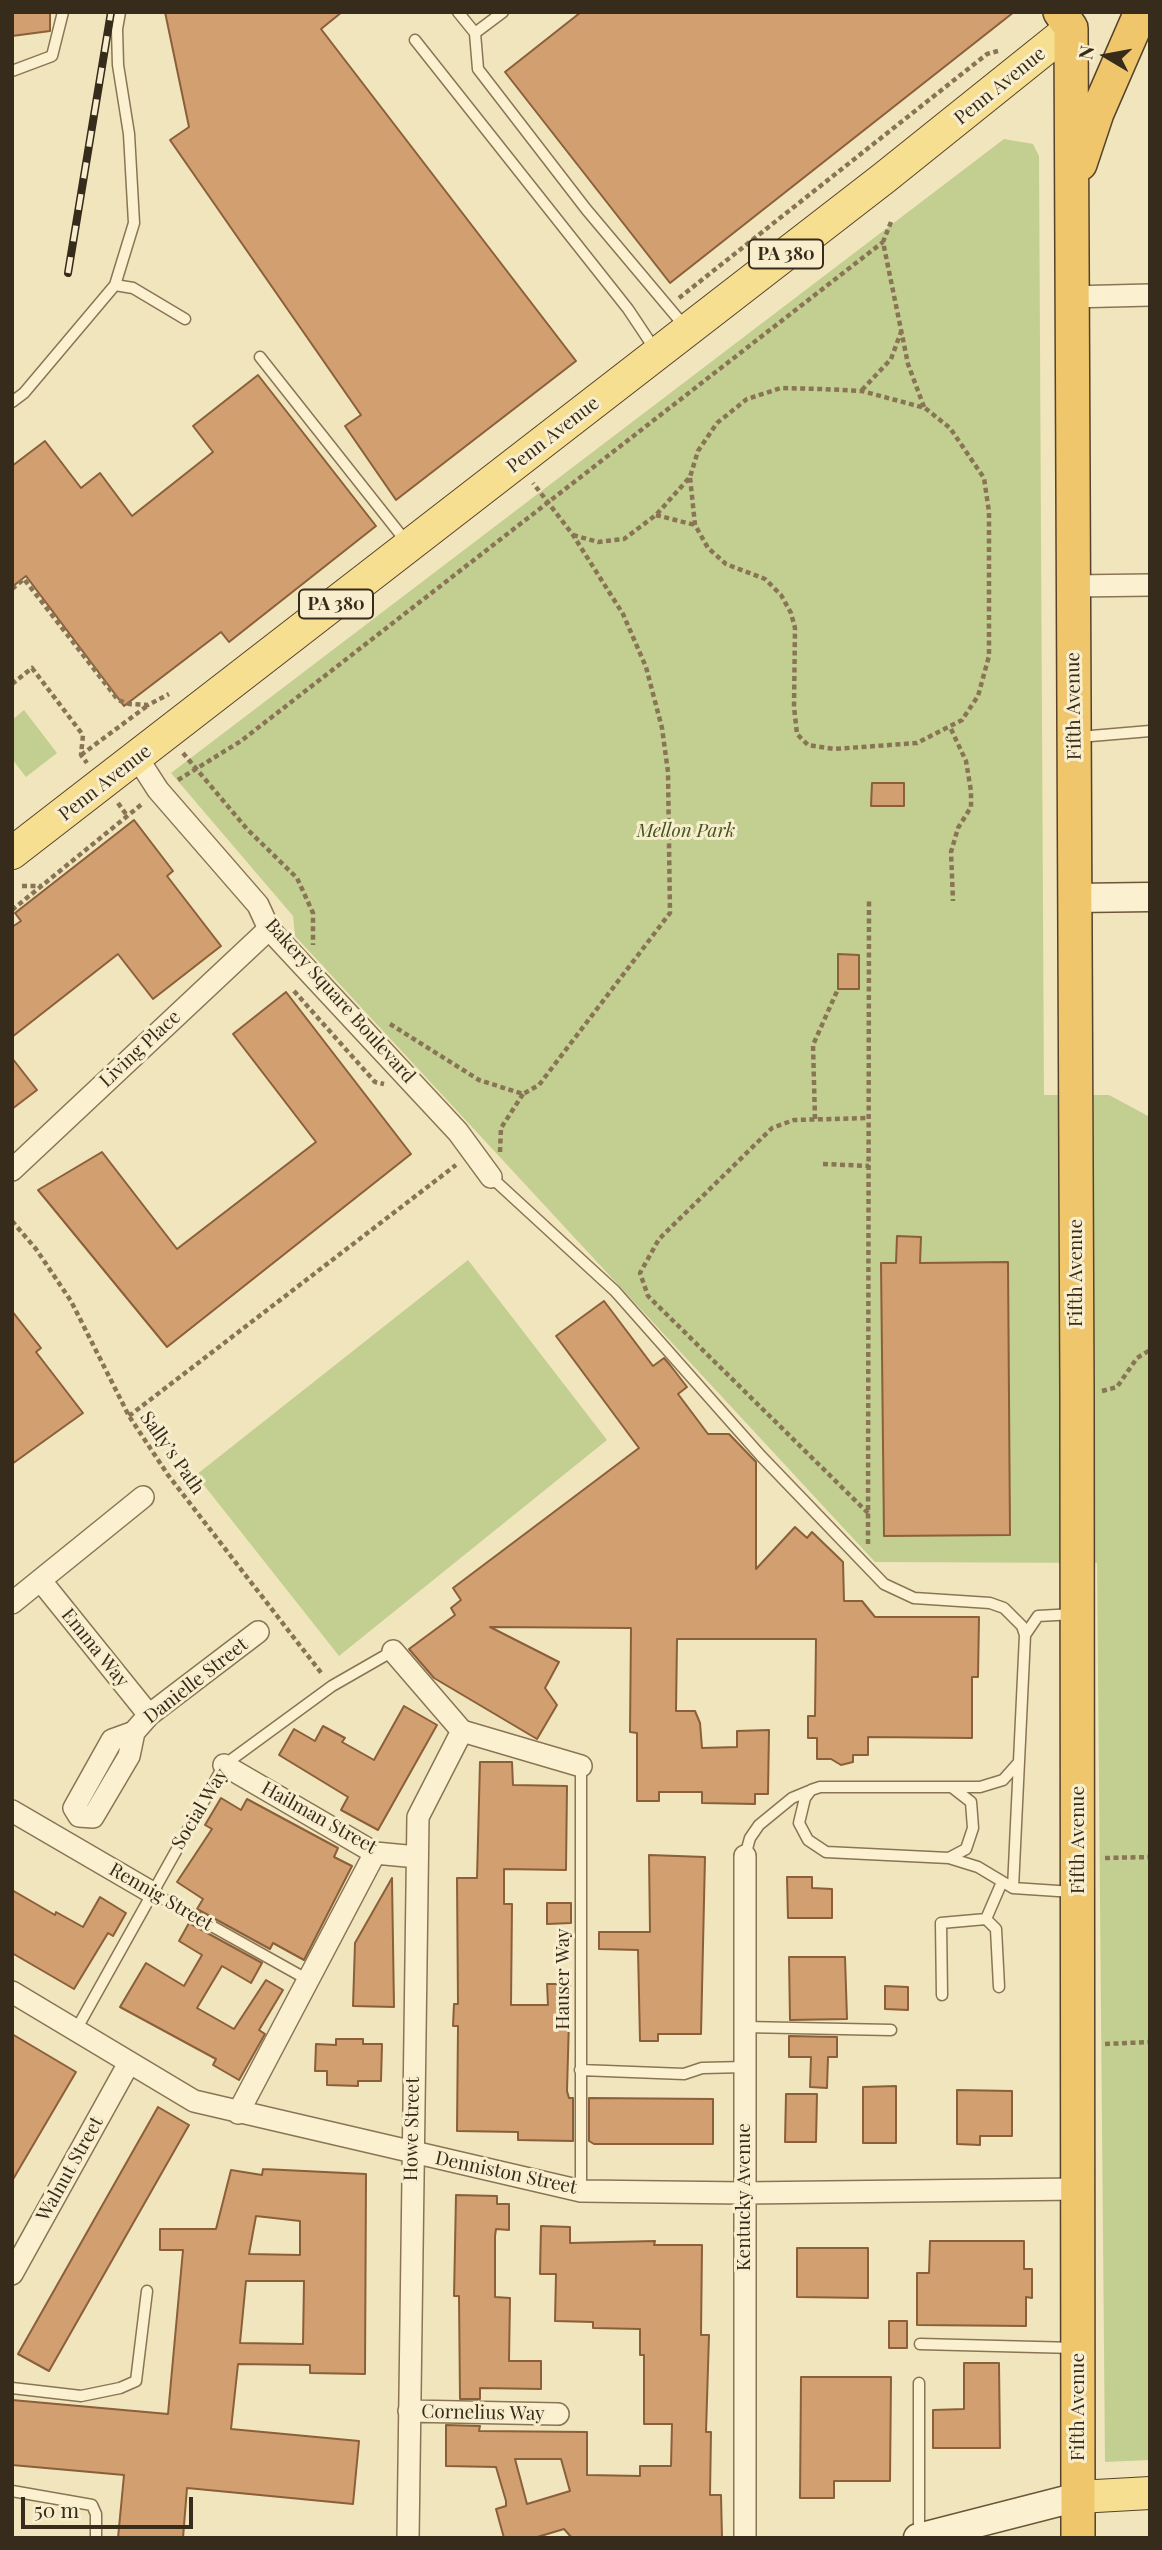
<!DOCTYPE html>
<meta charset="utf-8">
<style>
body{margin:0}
#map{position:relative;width:1162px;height:2550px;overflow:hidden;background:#f1e5bd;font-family:"Playfair Display",serif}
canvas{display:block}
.frame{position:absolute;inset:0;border:14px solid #372b1b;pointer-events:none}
.north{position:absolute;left:1071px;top:21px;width:70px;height:70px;-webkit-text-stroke:5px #f8eecd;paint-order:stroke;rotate:280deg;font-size:19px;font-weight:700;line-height:28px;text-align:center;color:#372b1b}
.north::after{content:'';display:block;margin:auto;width:24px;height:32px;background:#372b1b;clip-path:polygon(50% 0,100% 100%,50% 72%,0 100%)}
.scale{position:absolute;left:21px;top:2497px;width:172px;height:32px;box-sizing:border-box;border:4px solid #372b1b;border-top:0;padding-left:9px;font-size:21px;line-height:24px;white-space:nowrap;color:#372b1b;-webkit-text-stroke:5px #f8eecd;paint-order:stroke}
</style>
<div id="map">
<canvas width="1162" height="2550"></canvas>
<div class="frame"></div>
<div class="north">N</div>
<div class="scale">50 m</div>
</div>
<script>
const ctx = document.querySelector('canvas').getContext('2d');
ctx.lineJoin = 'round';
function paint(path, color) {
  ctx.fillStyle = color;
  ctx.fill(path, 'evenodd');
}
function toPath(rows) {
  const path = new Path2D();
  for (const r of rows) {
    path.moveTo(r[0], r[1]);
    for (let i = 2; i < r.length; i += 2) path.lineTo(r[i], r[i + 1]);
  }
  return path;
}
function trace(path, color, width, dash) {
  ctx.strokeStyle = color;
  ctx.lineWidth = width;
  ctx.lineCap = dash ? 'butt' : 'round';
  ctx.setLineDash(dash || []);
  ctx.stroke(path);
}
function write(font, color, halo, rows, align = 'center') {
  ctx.font = font + ' "Playfair Display",serif';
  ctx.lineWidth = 6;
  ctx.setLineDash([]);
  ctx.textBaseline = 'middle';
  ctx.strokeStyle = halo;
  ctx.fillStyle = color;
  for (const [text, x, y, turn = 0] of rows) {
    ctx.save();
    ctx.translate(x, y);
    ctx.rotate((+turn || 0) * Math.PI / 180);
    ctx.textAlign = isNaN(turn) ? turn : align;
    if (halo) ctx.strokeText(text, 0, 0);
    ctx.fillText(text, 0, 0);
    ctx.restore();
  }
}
paint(toPath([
 [1004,139,1033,144,1039,156,1044,1095,1109,1095,1150,1117,1150,2460,1105,2462,1097,1563,875,1562,295,936,293,916,171,773],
 [24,710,57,753,26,777,12,759,12,720],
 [468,1260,607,1440,339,1656,196,1475]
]), '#c3cf90');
const building = toPath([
 [12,12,50,12,50,31,12,36,12,12],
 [165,12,342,12,321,29,576,361,396,500,345,426,361,415,170,140,189,127,165,12],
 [581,12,1014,12,670,283,505,72,581,12],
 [258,375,376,526,229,642,221,632,124,706,26,576,12,587,12,466,45,441,81,488,100,473,132,516,213,452,193,426,258,375],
 [872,783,904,783,904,806,871,806,872,783],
 [134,820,173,871,167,876,221,946,153,999,118,954,12,1037,12,927,21,921,15,913,134,820],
 [838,954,859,955,859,989,838,989,838,954],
 [286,992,411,1154,167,1347,38,1190,102,1152,177,1249,316,1142,233,1034,286,992],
 [12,1058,37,1090,12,1109,12,1058],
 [897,1236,921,1237,920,1263,1008,1262,1010,1535,884,1536,881,1263,896,1263,897,1236],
 [604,1301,653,1366,664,1358,670,1365,687,1387,678,1394,708,1434,729,1434,756,1462,756,1569,795,1527,807,1538,812,1532,843,1562,844,1601,862,1601,875,1617,979,1617,978,1677,972,1677,972,1738,868,1737,868,1755,853,1755,853,1762,841,1765,831,1759,817,1759,817,1738,808,1738,808,1716,815,1716,816,1639,677,1639,676,1711,695,1711,700,1723,702,1748,737,1747,737,1731,769,1730,768,1794,755,1794,755,1804,702,1803,702,1792,659,1792,659,1801,637,1801,637,1733,630,1732,631,1628,490,1627,559,1662,545,1688,557,1705,537,1739,434,1678,415,1656,409,1649,455,1615,451,1608,461,1600,453,1588,639,1448,556,1336,604,1301],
 [12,1311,41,1348,36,1352,83,1413,12,1464,12,1311],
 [404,1706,437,1725,378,1830,341,1810,348,1797,279,1755,294,1729,315,1741,323,1726,345,1738,342,1742,374,1760,404,1706],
 [480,1762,512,1762,513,1785,567,1786,566,1870,504,1869,504,1904,512,1904,511,2005,548,2005,547,1984,570,1984,567,2091,569,2098,573,2098,573,2141,518,2140,518,2132,457,2131,458,2026,453,2026,454,2004,458,2004,457,1878,477,1878,480,1762],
 [221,1798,241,1810,247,1799,338,1848,334,1857,352,1866,304,1960,273,1943,270,1949,197,1909,203,1899,177,1882,212,1829,205,1825,221,1798],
 [649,1855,705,1857,701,2034,658,2034,658,2041,640,2041,638,1950,599,1949,599,1932,650,1932,649,1855],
 [787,1877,812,1877,812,1888,832,1889,832,1918,788,1918,787,1877],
 [392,1878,394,2007,353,2006,355,1943,392,1878],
 [12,1890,55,1915,56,1912,83,1927,100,1897,126,1913,113,1936,108,1933,74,1989,12,1953,12,1890],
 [547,1903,571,1903,571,1923,547,1924,547,1903],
 [189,1923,262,1963,251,1983,222,1966,197,2008,234,2029,266,1980,283,1990,259,2030,265,2034,239,2080,213,2065,216,2059,120,2007,146,1963,184,1986,202,1955,179,1941,189,1923],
 [789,1957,845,1957,847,2019,790,2020,789,1957],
 [885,1986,908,1987,908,2010,885,2009,885,1986],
 [12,2034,76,2072,12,2181,12,2034],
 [789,2036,837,2037,837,2057,828,2057,827,2088,810,2087,811,2057,789,2057,789,2036],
 [336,2039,363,2039,363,2044,382,2044,381,2081,358,2081,358,2086,327,2085,327,2071,315,2071,316,2044,336,2045,336,2039],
 [896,2086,896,2143,863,2143,863,2087,896,2086],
 [957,2090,1012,2091,1012,2136,980,2136,980,2145,957,2144,957,2090],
 [786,2094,817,2094,816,2142,785,2142,786,2094],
 [589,2098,713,2099,713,2144,594,2144,589,2141,589,2098],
 [158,2107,189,2125,49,2371,18,2354,158,2107],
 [263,2169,366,2174,365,2374,310,2373,310,2365,238,2364,231,2429,359,2441,353,2504,187,2488,183,2538,118,2538,124,2475,12,2465,12,2400,168,2414,183,2250,160,2250,160,2229,216,2229,231,2170,262,2175,263,2169],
 [256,2216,300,2221,300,2255,249,2254,256,2216],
 [246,2281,304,2281,303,2344,240,2343,246,2281],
 [456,2195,497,2196,497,2204,509,2204,509,2230,496,2229,495,2236,495,2297,510,2298,509,2361,541,2361,541,2389,480,2388,480,2399,460,2399,459,2296,454,2296,456,2195],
 [541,2226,570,2227,570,2243,655,2241,654,2245,702,2245,701,2335,709,2335,706,2432,711,2432,710,2495,721,2495,722,2538,572,2538,564,2529,534,2538,504,2538,496,2509,506,2506,506,2501,496,2467,446,2466,446,2425,480,2426,479,2431,587,2432,587,2475,640,2476,640,2466,671,2466,672,2424,644,2424,644,2355,640,2355,640,2329,593,2328,593,2322,555,2321,556,2274,540,2274,541,2226],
 [515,2459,561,2459,570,2491,527,2504,515,2459],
 [930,2241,1024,2241,1024,2269,1032,2269,1032,2298,1026,2297,1026,2326,917,2325,917,2273,929,2273,930,2241],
 [797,2248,868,2248,868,2298,797,2297,797,2248],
 [889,2321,907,2321,907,2348,889,2348,889,2321],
 [964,2363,999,2363,1000,2448,933,2448,933,2410,964,2409,964,2363],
 [801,2377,891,2377,890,2481,834,2481,834,2498,800,2498,801,2377]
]);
paint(building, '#d19f70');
trace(building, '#8a5f39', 2);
const service = toPath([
 [458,12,475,33,503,12],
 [475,33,478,69,586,209,686,328],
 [415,40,628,309,656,351],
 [12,71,52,56,63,12],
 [115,285,133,288,185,319],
 [260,357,408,544],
 [12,402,24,393,115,285,134,223,129,134,118,65,117,29,120,12],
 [1079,737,1150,731],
 [491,1177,615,1291,761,1456,884,1584,914,1598,990,1603,1004,1608,1022,1626,1025,1635,1013,1888],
 [1025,1635,1038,1616,1074,1614],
 [1019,1762,1003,1780,980,1787,820,1787,811,1790,805,1798,799,1823,808,1840,826,1852,949,1858,978,1867,1013,1888,1073,1892],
 [581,1766,581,2191],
 [745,1856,750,1838,759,1825,792,1798,809,1791],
 [949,1858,966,1849,973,1828,971,1802,953,1788],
 [151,1892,310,1981],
 [986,1919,996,1929,999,1987],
 [942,1995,941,1923,986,1919,1002,1882],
 [745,2027,891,2030],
 [76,2030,224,1765,332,1686,393,1651],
 [580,2070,684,2074,702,2068,745,2067],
 [920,2344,1075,2348],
 [919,2383,919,2535],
 [12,2388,81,2396,120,2388,136,2381,147,2291],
 [12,2491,92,2505,96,2514,96,2538]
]);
const minor = toPath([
 [1070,297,1150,295],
 [1073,586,1150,585],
 [138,759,158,790,258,905,269,929,458,1132,491,1177],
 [12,1170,269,929],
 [41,1581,149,1715],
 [12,1603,143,1497],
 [393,1651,462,1731,581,1766],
 [134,1732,129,1756,93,1817,79,1816,74,1808,112,1740,134,1732,149,1715,258,1632],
 [224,1765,375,1853,417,1857],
 [12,1811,151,1892],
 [12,1992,194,2101,581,2191,744,2193,1078,2189],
 [238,2113,375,1853],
 [12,2274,129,2063],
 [409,2411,558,2414],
 [408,2538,418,1817,462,1731],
 [745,2538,745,1856]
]);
const secondary = toPath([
 [1075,898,1150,897],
 [918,2538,1078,2497]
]);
const primary = toPath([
 [12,853,884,178,1071,28],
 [1078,2497,1150,2493]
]);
const trunk = toPath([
 [1060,12,1071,28,1077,1393,1078,2538],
 [1080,164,1097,113,1141,12]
]);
trace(service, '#897555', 13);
trace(minor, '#897555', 24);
trace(secondary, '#6b5538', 31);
trace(primary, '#56422a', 34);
trace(trunk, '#56422a', 36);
trace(toPath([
 [891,222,883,242,908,364,924,407],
 [679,298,987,54,998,51],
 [862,390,891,359,901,332],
 [656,515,695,525],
 [573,535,598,542,624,539,656,515,690,477,698,451,717,423,747,399,781,388,822,389,862,391,925,408,950,428,984,478,989,512,989,656,978,696,962,720,917,743,834,749,808,745,797,734,794,707,795,628,791,613,781,595,765,579,726,564,708,548,695,525,690,477],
 [12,589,24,579,118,700,129,704,148,705,169,694],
 [12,684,32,668,83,735,81,755,87,763],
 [951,729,966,761,971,791,971,807,958,828,951,852,953,901],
 [183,753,247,829,297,878,313,913,313,945],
 [81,755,147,706],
 [178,780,241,741,883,242],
 [118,803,128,817],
 [22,886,42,886],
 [12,910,142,804],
 [294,991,375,1082,384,1084],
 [390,1024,479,1080,523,1094,539,1085,670,913,668,772,662,728,646,667,623,614,573,535,533,483],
 [815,1119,813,1045,838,989],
 [500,1152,501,1128,523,1094],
 [823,1164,869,1166],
 [12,1221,36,1249,71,1301,129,1416,168,1475,322,1674],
 [1102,1391,1117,1387,1137,1358,1150,1350],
 [129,1416,456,1165],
 [868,1513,648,1296,640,1273,659,1239,772,1128,794,1120,869,1118],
 [868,1544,869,901],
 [1105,1858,1150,1857],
 [1105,2044,1150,2042]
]), '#897555', 4.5, [5, 3.5]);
trace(service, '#fbf1d0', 10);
trace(minor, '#fbf1d0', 21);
trace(secondary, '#fbf1d0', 28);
trace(primary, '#f7df91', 32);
trace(trunk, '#efc66c', 33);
const rail = toPath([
 [68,273,111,12]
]);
trace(rail, '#372b1b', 8);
trace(rail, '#f8eecd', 5, [16]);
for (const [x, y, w] of [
 [786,254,74],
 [336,604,74]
]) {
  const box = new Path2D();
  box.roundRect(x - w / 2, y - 14.5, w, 29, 5);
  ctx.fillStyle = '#f8eecd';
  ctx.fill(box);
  trace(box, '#372b1b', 2);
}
write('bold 18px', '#372b1b', null, [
 ["PA 380",786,254],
 ["PA 380",336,604]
]);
write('19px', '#372b1b', '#f8eecd', [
 ["Penn Avenue",1000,86,-39],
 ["Penn Avenue",553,435,-38],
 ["Fifth Avenue",1074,706,-91],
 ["Penn Avenue",105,783,-38],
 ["Bakery Square Boulevard",340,1001,48],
 ["Living Place",140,1049,-43],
 ["Fifth Avenue",1076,1273,-90],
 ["Sally’s Path",172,1453,55],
 ["Emma Way",95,1648,51],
 ["Danielle Street",196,1681,-38],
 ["Social Way",200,1809,-59],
 ["Hailman Street",319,1818,29],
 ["Fifth Avenue",1078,1840,-90],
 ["Rennig Street",161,1897,30],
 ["Hauser Way",563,1979,-90],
 ["Howe Street",412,2129,-89],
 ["Walnut Street",70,2169,-61],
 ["Denniston Street",506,2173,12],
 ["Kentucky Avenue",744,2197,-90],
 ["Fifth Avenue",1078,2407,-90],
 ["Cornelius Way",483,2413,1]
]);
write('italic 19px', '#445520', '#f8eecd', [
 ["Mellon Park",686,831]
]);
</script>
